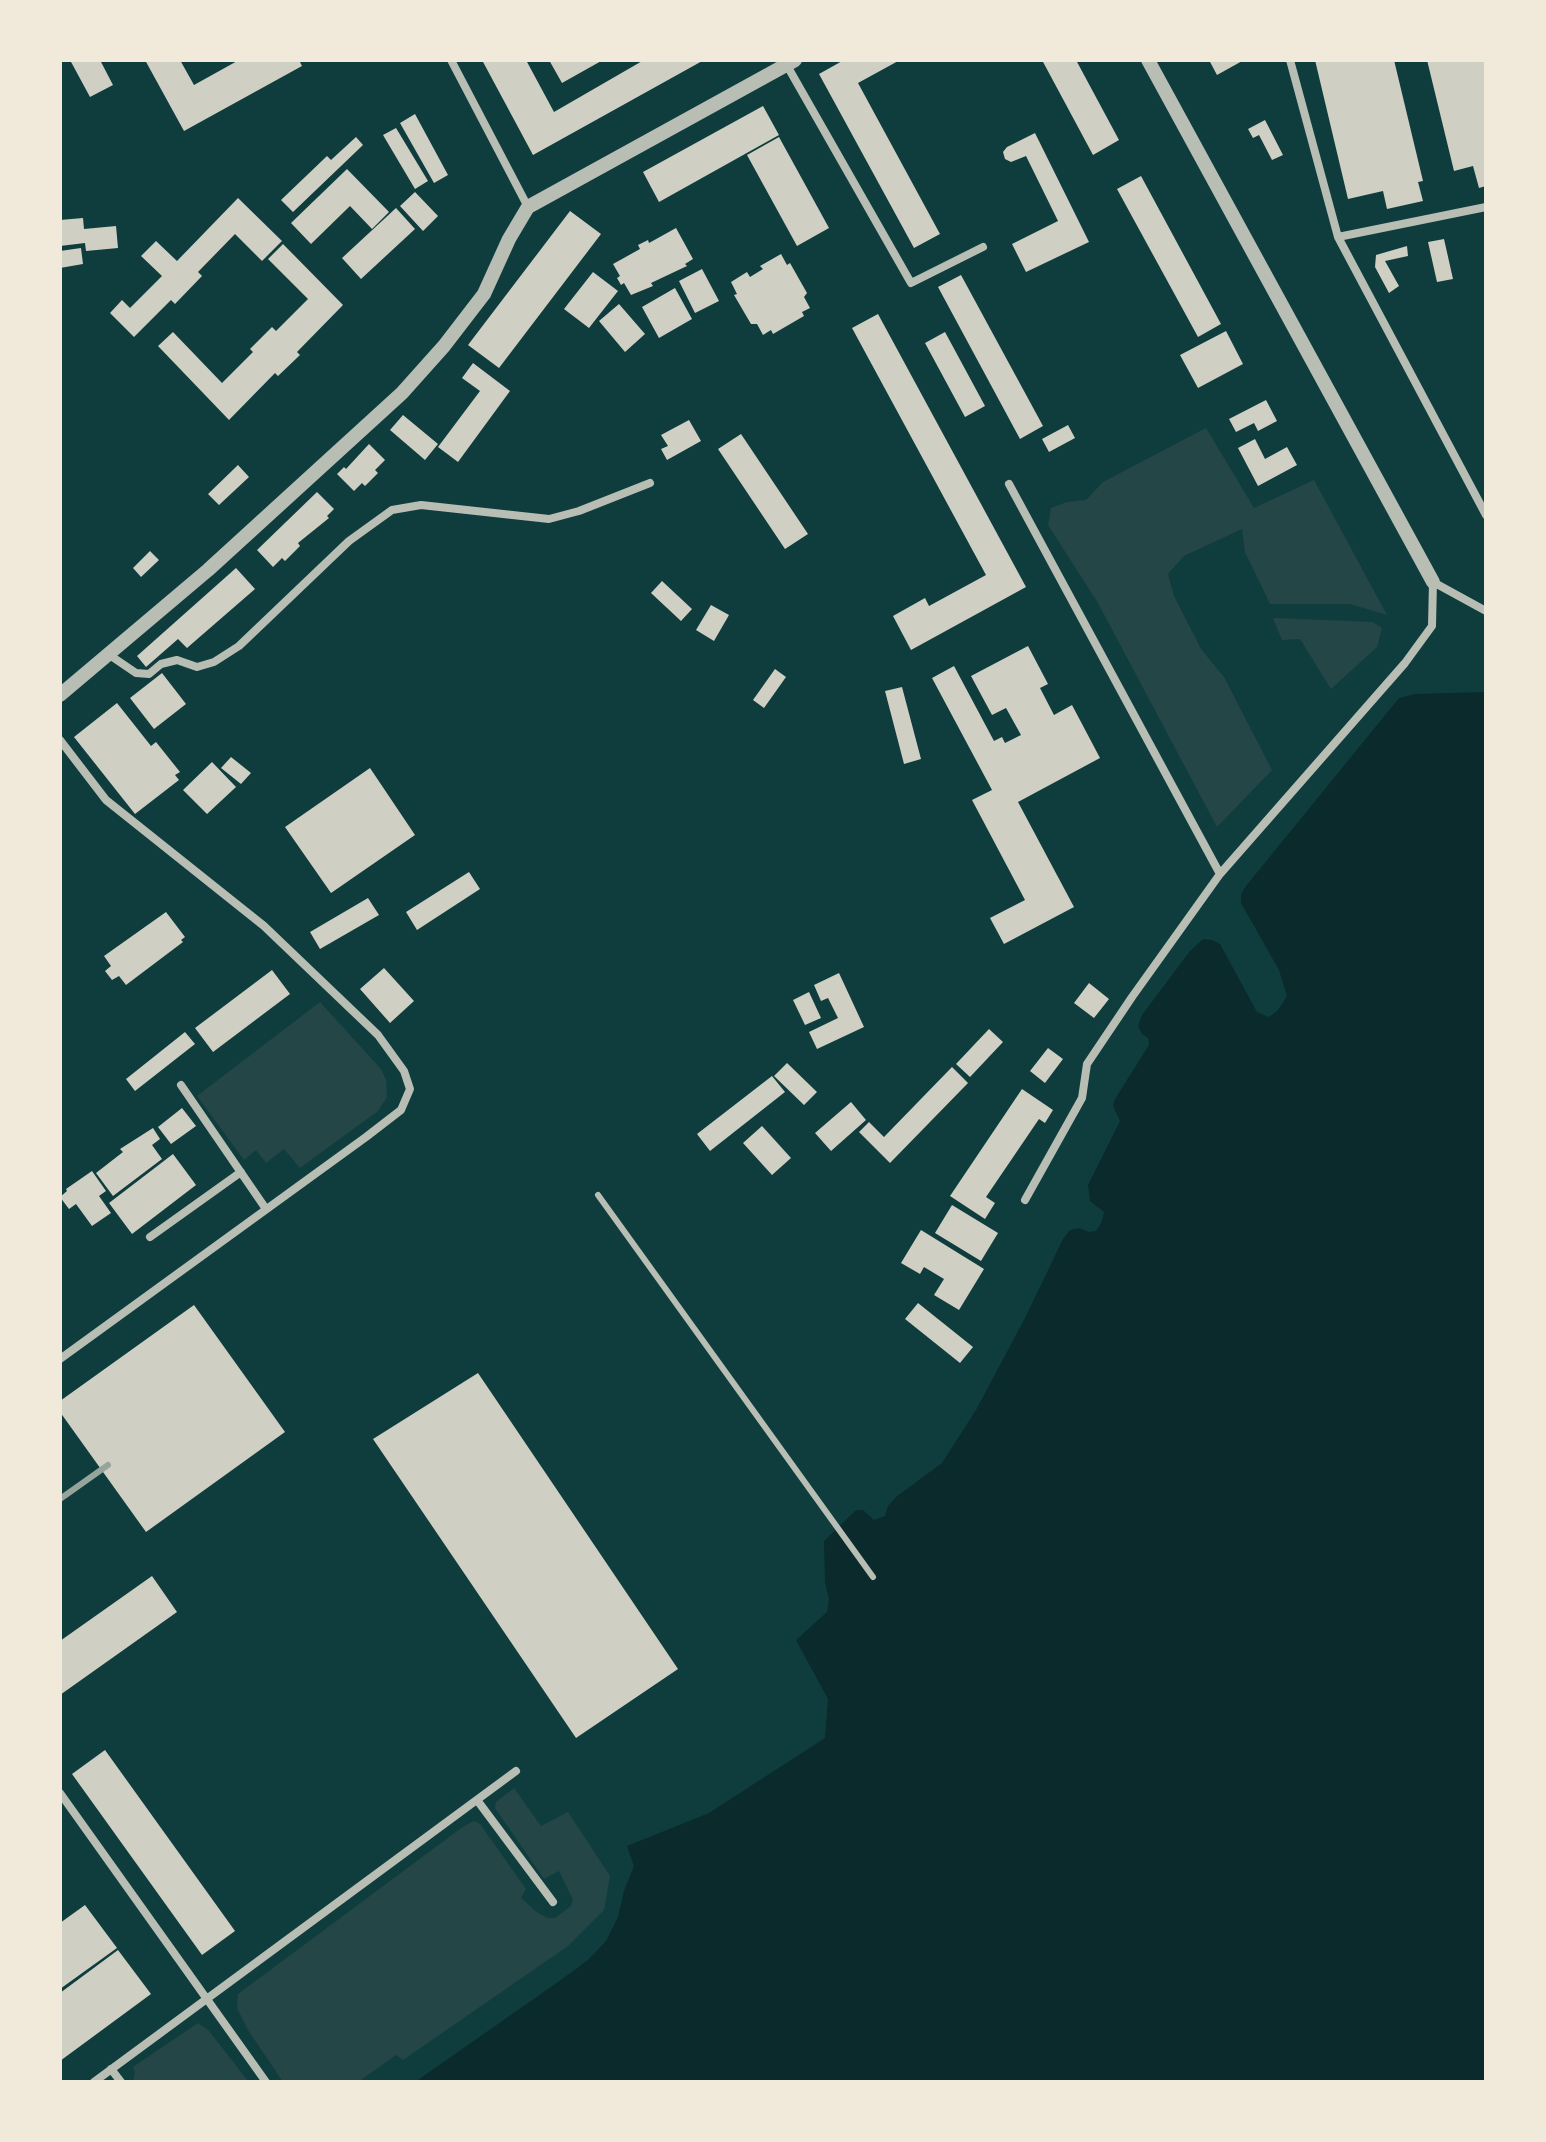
<!DOCTYPE html>
<style>
body{margin:0}
#map{position:relative;width:1546px;height:2142px;overflow:hidden;background:#0f3d3e;font-family:"DM Sans",sans-serif}
canvas{display:block}
.frame{position:absolute;inset:0;border:62px solid #f1e9da;pointer-events:none}
</style>
<div id="map">
<canvas width="1546" height="2142"></canvas>
<div class="frame"></div>
</div>
<script>
const ctx = document.querySelector('canvas').getContext('2d');
ctx.lineJoin = 'round';
function paint(path, color) {
  ctx.fillStyle = color;
  ctx.fill(path, 'evenodd');
}
function toPath(rows) {
  const path = new Path2D();
  for (const r of rows) {
    path.moveTo(r[0], r[1]);
    for (let i = 2; i < r.length; i += 2) path.lineTo(r[i], r[i + 1]);
  }
  return path;
}
function trace(path, color, width, dash) {
  ctx.strokeStyle = color;
  ctx.lineWidth = width;
  ctx.lineCap = dash ? 'butt' : 'round';
  ctx.setLineDash(dash || []);
  ctx.stroke(path);
}
paint(toPath([
 [1206,428,1254,508,1314,480,1387,615,1350,604,1270,604,1245,552,1242,529,1184,556,1168,574,1174,596,1201,649,1224,677,1272,770,1217,827,1098,603,1048,525,1051,508,1067,502,1086,500,1103,482],
 [1273,618,1373,622,1382,628,1377,647,1331,689,1300,639,1282,640],
 [320,1002,381,1069,386,1080,387,1097,378,1111,300,1168,284,1149,266,1163,256,1150,244,1160,197,1096],
 [514,1788,541,1826,568,1812,610,1876,604,1910,568,1946,403,2060,396,2055,358,2082,283,2082,248,2030,237,2008,238,1994,464,1826,474,1821,480,1824,526,1889,521,1898,538,1913,548,1918,555,1918,571,1906,573,1900,559,1871,544,1879,495,1808,496,1802],
 [198,2023,209,2031,249,2082,133,2082,135,2073,133,2067]
]), '#244646');
paint(toPath([
 [1486,692,1486,2082,415,2082,558,1982,588,1960,606,1941,618,1917,624,1891,634,1866,627,1846,709,1813,825,1738,828,1699,796,1640,827,1612,829,1599,825,1582,824,1541,856,1510,863,1510,874,1520,885,1516,888,1506,896,1497,942,1463,976,1410,1025,1318,1063,1239,1070,1230,1079,1228,1089,1232,1096,1231,1102,1221,1104,1212,1090,1201,1088,1185,1120,1121,1113,1106,1115,1099,1149,1045,1148,1038,1142,1034,1138,1026,1142,1015,1190,951,1203,939,1212,940,1220,944,1257,1012,1269,1017,1278,1010,1287,996,1279,970,1241,903,1241,894,1246,886,1399,698,1415,694]
]), '#0a2a2b');
paint(toPath([
 [70,60,100,60,113,85,90,97],
 [145,60,180,60,194,85,239,60,299,60,302,66,184,131],
 [482,60,526,60,554,112,644,60,704,60,533,155],
 [549,60,603,60,562,83],
 [844,60,900,60,858,83,940,234,914,248,819,74],
 [1042,60,1076,60,1119,140,1093,155],
 [1209,60,1244,60,1217,75],
 [1315,60,1394,60,1423,181,1418,182,1423,201,1387,209,1383,191,1348,199],
 [1427,60,1486,60,1486,186,1479,188,1473,166,1454,171],
 [763,106,779,135,659,202,643,172],
 [415,114,448,175,434,183,400,123],
 [1265,120,1283,155,1272,160,1259,135,1253,138,1248,129],
 [396,128,428,181,415,189,383,135],
 [1035,133,1089,242,1026,272,1012,244,1058,221,1026,156,1011,162,1005,159,1003,152,1007,147],
 [356,137,363,145,293,212,281,200,327,156,331,160],
 [779,137,829,228,797,246,747,155],
 [347,169,389,212,372,229,350,206,311,244,291,223],
 [1141,176,1221,324,1198,337,1117,189],
 [415,192,438,216,423,231,400,206],
 [238,198,282,241,262,261,235,234,198,272,202,276,175,304,171,300,134,337,110,313,122,300,130,308,162,276,141,256,156,241,177,261],
 [396,208,415,229,361,279,342,258],
 [570,211,601,234,499,368,468,345],
 [83,218,84,229,116,226,118,248,86,251,85,243,60,246,60,220],
 [676,228,693,259,685,264,687,266,651,283,653,286,631,295,624,283,621,285,617,278,620,276,613,264,640,249,638,245,648,240,649,243],
 [1444,239,1453,279,1437,282,1428,242],
 [283,244,343,305,297,352,300,355,278,376,275,373,229,420,158,346,173,332,222,383,253,352,250,349,272,327,276,331,308,299,268,259],
 [1407,246,1408,256,1385,261,1399,286,1389,293,1375,267,1376,255],
 [81,248,83,264,60,268,60,251],
 [781,254,787,265,790,263,807,293,804,297,810,308,802,312,804,316,773,334,771,330,763,335,757,324,751,324,734,295,737,294,731,282,747,272,750,277,763,269,760,266],
 [702,269,719,301,695,313,679,281],
 [593,272,618,291,589,328,564,309],
 [961,275,1043,426,1020,439,938,287],
 [675,288,692,319,659,338,642,307],
 [619,304,645,334,625,352,599,321],
 [878,314,1026,587,911,650,893,616,925,598,929,606,986,575,852,328],
 [1226,331,1243,364,1198,388,1180,355],
 [945,332,985,406,965,417,925,343],
 [473,363,510,391,458,462,438,447,480,391,462,378],
 [1266,400,1277,421,1258,431,1254,423,1236,432,1229,419],
 [403,415,438,444,425,460,390,430],
 [689,420,701,441,667,460,661,449,668,446,661,435],
 [1068,425,1075,438,1049,452,1042,439],
 [741,434,808,534,785,549,718,449],
 [1255,439,1265,459,1287,447,1297,465,1258,486,1238,448],
 [369,444,385,460,375,470,378,473,365,486,362,483,354,491,337,474,344,467,346,469],
 [238,465,249,477,219,505,208,494],
 [317,492,334,509,327,516,329,518,298,543,300,546,285,561,282,558,273,567,257,550],
 [150,551,159,560,141,577,133,568],
 [236,568,255,589,187,648,178,639,146,667,137,656],
 [662,581,692,609,681,621,651,593],
 [711,605,729,615,714,641,696,630],
 [1028,646,1048,684,1040,688,1054,715,1072,705,1100,758,1018,802,1074,907,1004,944,990,918,1025,900,972,800,992,790,932,678,954,666,994,741,1002,737,1005,743,1021,735,1006,708,992,715,971,676],
 [775,669,786,677,764,708,753,700],
 [162,673,186,704,154,729,130,698],
 [902,687,921,759,904,764,885,691],
 [117,703,151,746,156,742,180,772,175,775,179,780,135,814,74,737],
 [231,757,251,773,241,784,221,768],
 [212,762,236,787,207,814,183,790],
 [370,768,415,835,331,893,285,827],
 [469,872,480,889,417,930,406,912],
 [368,898,379,915,320,949,310,932],
 [166,912,185,937,181,940,183,942,126,985,119,976,112,980,105,971,111,966,104,956],
 [384,968,414,1001,390,1023,360,989],
 [272,970,290,994,213,1052,195,1028],
 [839,973,864,1027,817,1049,809,1032,838,1018,828,998,821,1001,814,985],
 [1089,983,1109,999,1094,1018,1074,1003],
 [809,992,821,1018,805,1025,793,1000],
 [989,1029,1003,1042,970,1077,956,1064],
 [185,1032,195,1044,135,1091,126,1079],
 [1048,1048,1063,1059,1045,1083,1030,1071],
 [787,1063,817,1092,804,1105,774,1076],
 [952,1067,968,1083,890,1163,859,1132,869,1122,884,1137],
 [772,1076,785,1092,710,1151,697,1134],
 [1022,1089,1053,1110,1045,1123,1039,1119,986,1197,995,1203,985,1219,950,1196],
 [851,1102,866,1120,831,1151,815,1133],
 [182,1108,196,1126,171,1144,158,1127],
 [762,1126,791,1158,772,1175,743,1143],
 [153,1128,160,1139,152,1145,162,1159,113,1196,96,1173,123,1152,120,1149],
 [173,1154,196,1185,132,1234,109,1203],
 [92,1171,106,1191,99,1196,111,1213,92,1226,76,1204,69,1209,60,1197,67,1191,66,1189],
 [952,1205,998,1233,981,1261,935,1233],
 [921,1230,984,1269,959,1310,934,1295,944,1279,924,1267,920,1274,901,1263],
 [918,1303,973,1347,960,1363,905,1319],
 [194,1305,285,1432,146,1532,60,1412,60,1401],
 [478,1373,678,1669,576,1738,373,1439],
 [152,1576,177,1612,60,1695,60,1641],
 [105,1750,235,1931,202,1955,72,1774],
 [85,1905,117,1948,60,1989,60,1923],
 [118,1950,151,1994,60,2061,60,1993]
]), '#cfcfc3');
trace(toPath([
 [598,1195,873,1577]
]), '#b8beb3', 6);
trace(toPath([
 [451,60,528,207],
 [1290,60,1338,237,1486,515],
 [785,62,911,283,983,247],
 [1338,237,1486,207],
 [1009,484,1220,874],
 [108,654,136,673,149,674,161,664,177,660,197,667,214,662,239,646,349,541,392,510,421,505,549,519,579,511,650,483],
 [60,740,106,800,264,926,378,1035,404,1071,410,1089,401,1110,366,1137,60,1359],
 [181,1085,266,1209],
 [1025,1200,1082,1098,1087,1064,1132,997,1220,874,1405,663,1432,626,1433,582,1486,611],
 [150,1237,241,1172],
 [60,1793,266,2082],
 [477,1800,553,1902],
 [111,2069,121,2082],
 [94,2082,516,1771]
]), '#b8beb3', 8);
trace(toPath([
 [1148,60,1433,582],
 [60,695,208,570,402,393,444,346,484,294,509,239,528,207,795,60]
]), '#b8beb3', 14);
trace(toPath([
 [60,1499,108,1465]
]), '#97a49c', 6);
</script>
